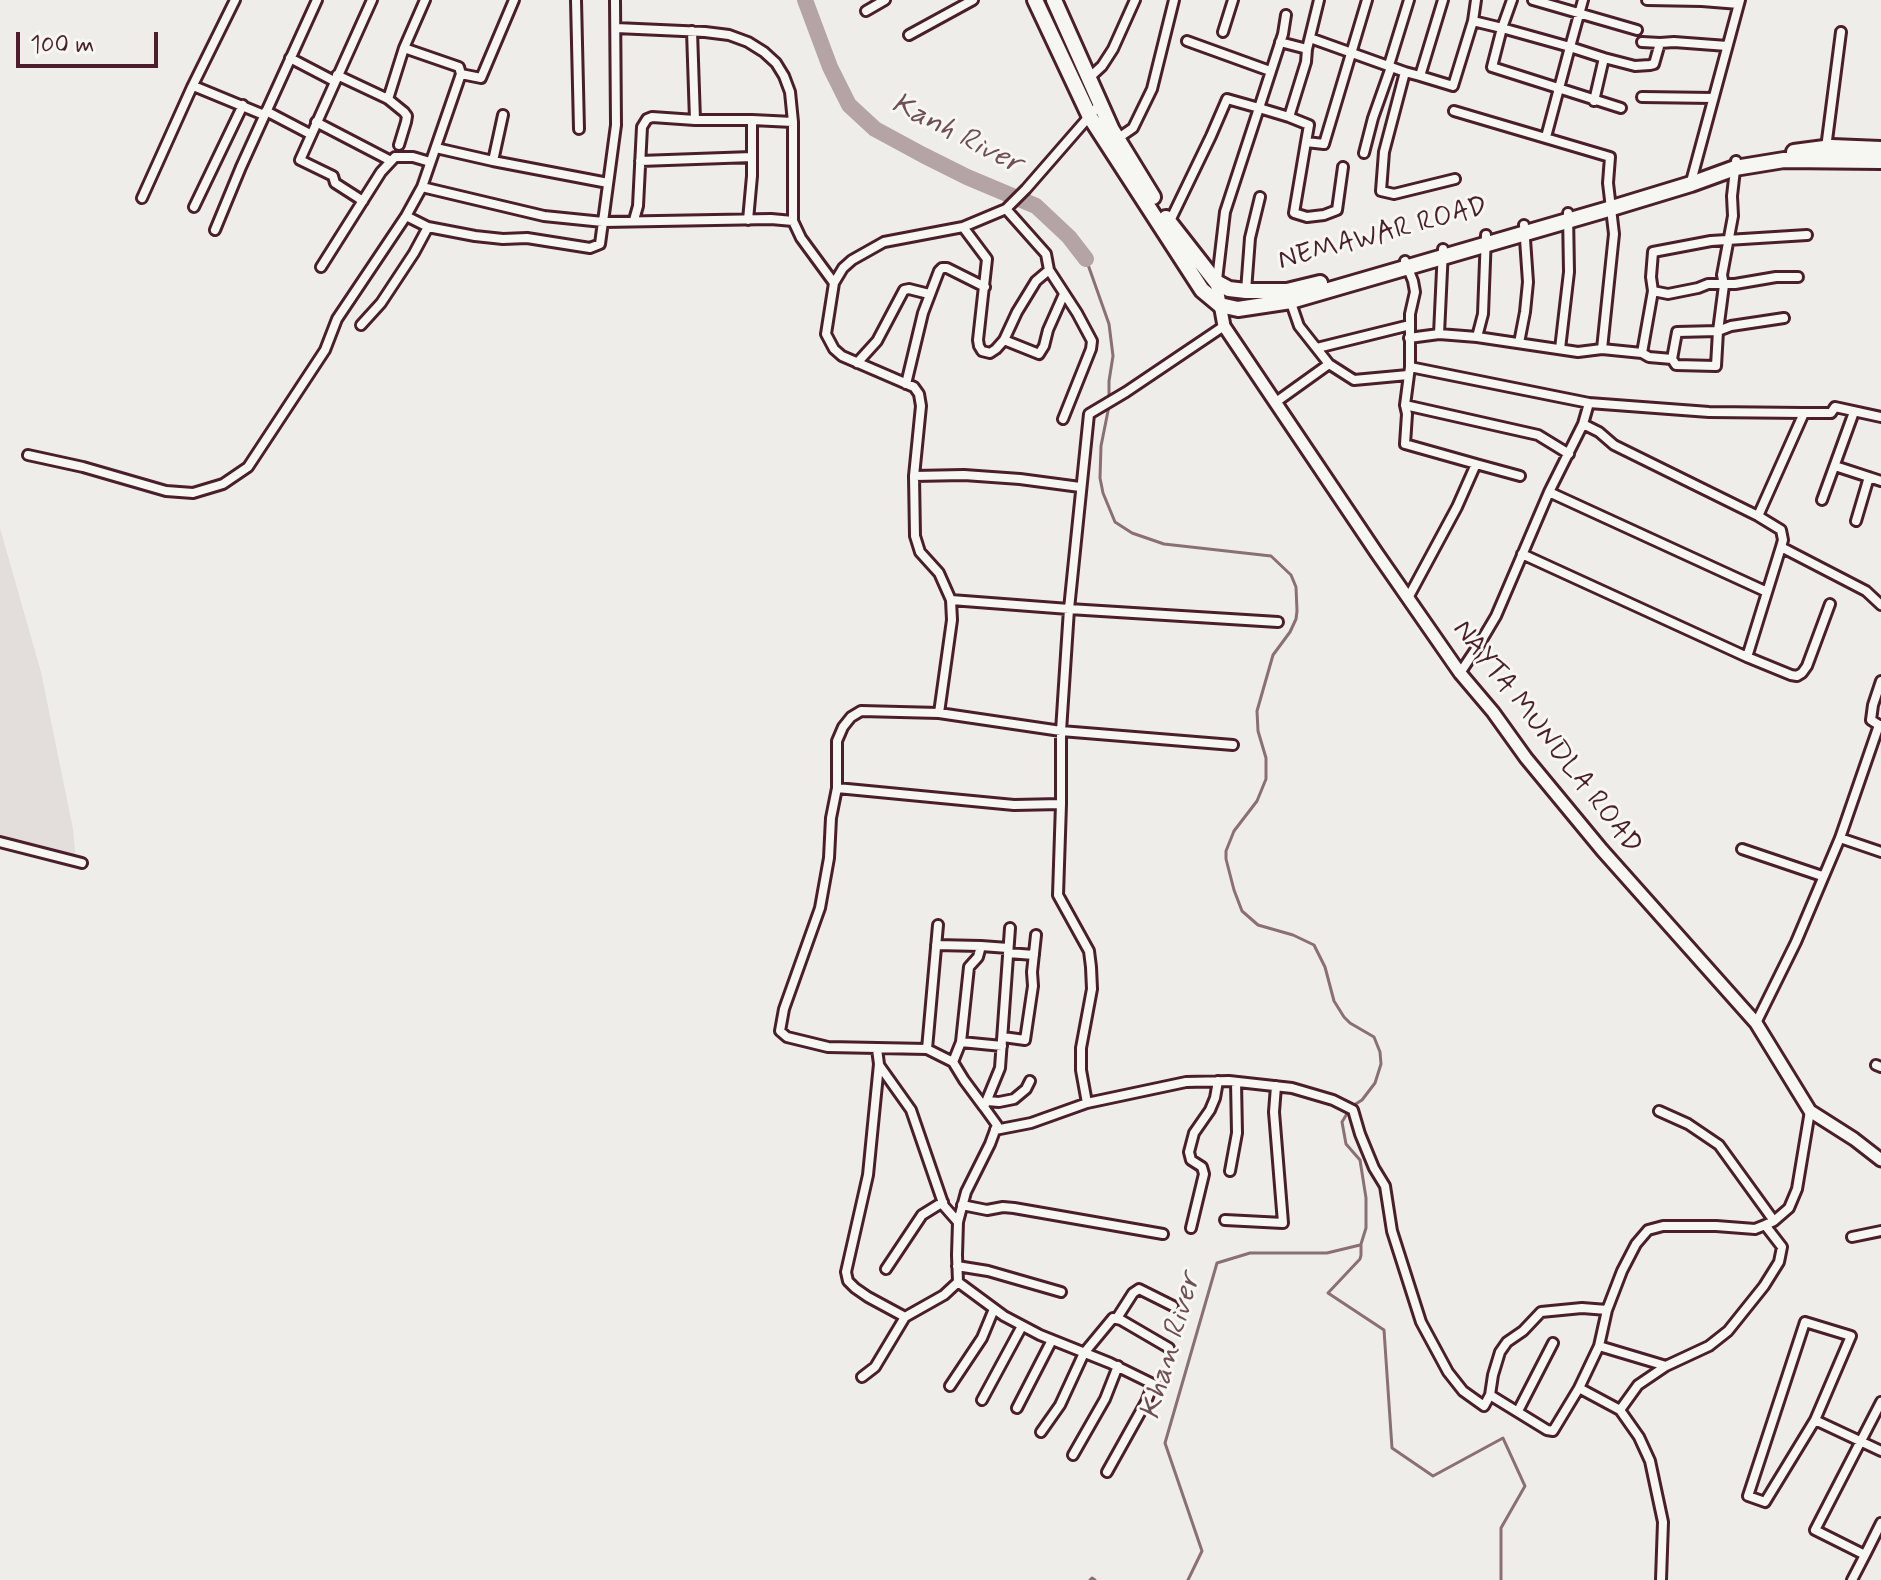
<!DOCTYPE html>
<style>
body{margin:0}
#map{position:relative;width:1881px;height:1580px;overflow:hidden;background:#efedea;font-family:Mynerve,sans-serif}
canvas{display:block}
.scale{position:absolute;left:16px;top:32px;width:142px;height:36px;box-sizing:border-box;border:4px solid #4a1f2b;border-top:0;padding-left:10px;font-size:24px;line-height:28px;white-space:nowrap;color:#4a1f2b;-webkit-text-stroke:6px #f6f6f2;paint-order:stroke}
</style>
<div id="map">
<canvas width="1881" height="1580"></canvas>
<div class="scale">100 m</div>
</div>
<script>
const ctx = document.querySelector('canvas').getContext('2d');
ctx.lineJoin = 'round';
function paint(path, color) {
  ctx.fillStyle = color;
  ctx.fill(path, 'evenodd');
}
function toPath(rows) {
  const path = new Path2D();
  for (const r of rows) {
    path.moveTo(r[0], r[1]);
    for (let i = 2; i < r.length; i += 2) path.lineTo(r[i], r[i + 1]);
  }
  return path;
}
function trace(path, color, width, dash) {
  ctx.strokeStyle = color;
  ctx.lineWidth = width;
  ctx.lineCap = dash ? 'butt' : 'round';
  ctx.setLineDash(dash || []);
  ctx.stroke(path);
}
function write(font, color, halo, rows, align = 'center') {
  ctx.font = font + ' Mynerve,sans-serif';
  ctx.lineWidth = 6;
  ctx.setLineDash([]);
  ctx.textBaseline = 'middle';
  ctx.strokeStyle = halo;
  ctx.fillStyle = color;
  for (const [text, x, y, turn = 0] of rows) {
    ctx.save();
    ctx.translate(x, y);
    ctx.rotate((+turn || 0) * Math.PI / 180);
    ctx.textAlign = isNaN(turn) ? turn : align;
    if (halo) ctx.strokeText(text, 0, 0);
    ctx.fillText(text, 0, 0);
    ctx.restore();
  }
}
paint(toPath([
 [0,528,41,672,73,829,76,861,0,841]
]), '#e3dedc');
trace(toPath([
 [1086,259,1109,324,1113,356,1109,381,1109,399],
 [1109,406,1101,446,1100,478,1103,493,1115,522,1132,533,1164,544,1271,556,1291,575,1296,587,1297,611,1296,619,1290,632,1273,655,1257,711,1258,731,1266,758,1266,779,1257,801,1234,831,1226,851,1226,859,1234,890,1242,911,1258,925,1293,935,1314,945,1325,967,1334,1001,1344,1017,1350,1023,1374,1037,1380,1052,1381,1064,1375,1083,1362,1100,1351,1107,1342,1122,1346,1144,1360,1160,1366,1198,1366,1228,1361,1244,1361,1255,1360,1259,1328,1293,1384,1330,1392,1448,1433,1476,1503,1438,1525,1486,1501,1528,1501,1580],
 [1090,1580,1092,1578,1095,1580],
 [1188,1580,1202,1551,1165,1443,1217,1263,1250,1253,1327,1253,1360,1245]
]), '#8a6f74', 3);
trace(toPath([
 [805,0,830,67,849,105,875,129,923,155,967,177,1036,206,1069,237,1086,259]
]), '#b4a4a5', 16);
const street = toPath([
 [576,0,579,129],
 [1533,0,1637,30],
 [1583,0,1570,47,1502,28,1492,67,1621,108],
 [1647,0,1702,1,1739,4],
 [866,11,885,0],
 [1473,21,1476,0],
 [616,28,705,32,729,35,748,42,764,52,776,63,784,76,790,92,793,122],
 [692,31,695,120],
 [1223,32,1233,0],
 [909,35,973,0],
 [1310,38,1405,72,1384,152,1381,191,1394,194,1455,179],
 [1187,41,1270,71],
 [1280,42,1307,49],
 [1642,42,1660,43],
 [290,58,334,81],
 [1389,65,1409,0],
 [1405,72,1420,76,1443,0],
 [461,74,481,78,514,0],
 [337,75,388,99,404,112,407,116,406,122,399,145],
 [1420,76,1453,86,1473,21,1502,28,1512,0],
 [1089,78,1102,66,1113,49,1135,0],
 [192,87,235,0],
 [1642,97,1713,98],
 [388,99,404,48],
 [1594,101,1604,58,1635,66,1650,65,1654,64,1660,43,1674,42,1727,46],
 [266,111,310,134],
 [1289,117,1309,125,1306,142],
 [752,120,793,122,793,221,801,238,834,283,826,334,834,349,842,356,914,387,919,394,921,406,914,476,964,475,1020,479,1080,487],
 [316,122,391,161],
 [1546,137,1570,47,1604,58],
 [1117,139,1133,128,1152,89,1174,0],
 [436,148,493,161,608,183],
 [1826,148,1841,32],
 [1364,153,1373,118,1391,67],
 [493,161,503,115],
 [640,161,752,157],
 [1736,161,1732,196,1733,216,1722,275,1724,285,1718,331,1731,326,1784,318],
 [1343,167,1337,210,1324,215,1307,217,1294,213,1306,142,1324,144,1367,0],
 [1692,178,1740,0],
 [422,187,544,216,603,222,771,219,793,221],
 [142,198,192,87,196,87,264,115],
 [363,201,335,183,333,176,300,160,372,0],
 [194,207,243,105],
 [1006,209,1046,254,1049,270,1077,313,1092,341,1091,349,1063,419],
 [406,216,428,227,475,236,503,239,527,238,590,248,600,244,616,125,615,0],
 [634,220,638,206,642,127,647,119,652,117,695,120,752,120,752,176,748,220],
 [1169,223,1211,136,1227,99,1259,108,1283,34,1286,15],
 [963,227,987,259,978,340,979,346,982,351,990,353,996,349,1004,340,1017,312,1036,281,1049,270],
 [215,230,241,167,317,0],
 [1405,261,1413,281,1415,292,1410,314,1410,367,1405,405,1407,414,1405,444,1476,464],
 [321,267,381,172,395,157,413,157,430,162],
 [1217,280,1225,212,1259,108,1289,117,1306,62,1307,49,1319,0],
 [834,283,843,268,852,260,884,242,963,227,1006,209,1026,189,1100,104],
 [1246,291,1250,238,1260,197],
 [1653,291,1668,294,1698,288,1708,284,1735,284,1776,277,1798,277],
 [1290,300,1299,326,1329,364,1354,380,1408,375],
 [361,325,381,303,414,253,428,227],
 [1439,334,1443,249],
 [1477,337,1483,314,1486,235],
 [1409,338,1439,334,1477,337,1578,352,1602,349,1614,234,1608,183,1610,157,1454,111],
 [1004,340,1039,354,1044,346,1048,330,1064,294],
 [1519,343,1525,312,1528,282,1524,225],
 [1317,348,1410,325],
 [1560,349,1569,272,1568,213],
 [1602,349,1642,353,1649,357,1672,359,1677,332,1718,331,1716,366,1676,365,1672,359],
 [1642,353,1653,291,1651,277,1653,252,1711,241,1807,235],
 [857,363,877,341,904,290,909,289,929,294],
 [1410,367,1589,403],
 [906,384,923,313,939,271,942,268,947,268,985,287],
 [1276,402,1329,364],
 [1405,405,1538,435,1569,454],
 [1804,413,1831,413,1835,407,1881,417],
 [28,455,83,467,166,491,193,493,223,484,248,467,325,350,337,319,406,216,422,187,461,74,459,67,404,48,425,0],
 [1835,466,1881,481],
 [914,476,915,536,920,552,939,573,951,600],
 [1549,492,1767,592],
 [1822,500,1854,412],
 [1856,521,1869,477],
 [1781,547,1866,591,1881,605],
 [1522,554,1747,657,1781,547,1783,540,1781,530,1758,516,1614,445,1599,432,1583,424],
 [1408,598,1457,507,1476,464,1520,476],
 [1747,657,1791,675,1797,676,1802,673,1807,666,1830,604],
 [1460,673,1480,643,1496,616,1549,492,1583,424,1589,403,1709,412,1804,413,1758,516],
 [1879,725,1871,720,1873,705,1881,681],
 [1233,745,1061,731,939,713,952,620,951,600,1069,609,1278,622],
 [837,788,837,741,843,727,851,717,861,711,939,713],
 [1840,838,1881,852],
 [0,842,82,863],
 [1742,849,1822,876],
 [938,925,927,1049,953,1062,964,1080,984,1107],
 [1010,928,1000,1068,984,1107,997,1125,990,1144,966,1192,958,1222,957,1255,958,1282,1004,1316,1040,1335,1110,1363,1157,1386],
 [936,945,981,946,978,957,969,967,961,1042,953,1062],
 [981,946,1008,948],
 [1008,953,1034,955],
 [1756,1023,1796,942,1840,838,1879,725,1881,725],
 [1003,1037,1025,1040,1033,986,1032,972,1036,935],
 [961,1042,1002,1046],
 [877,1049,879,1064,868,1175,846,1272,848,1281,855,1288,868,1297,905,1317],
 [927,1049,828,1047,787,1037,780,1031,784,1009,820,908,829,858,831,818,837,788,1014,805,1061,804],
 [879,1065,911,1110,944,1206,958,1222],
 [1876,1065,1881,1067],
 [987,1101,999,1102,1014,1099,1026,1089,1030,1081],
 [1087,1103,1081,1070,1081,1048,1092,989,1091,967,1089,951,1058,895,1061,804,1061,731,1069,609,1089,414,1126,392,1224,326],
 [1659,1111,1688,1124,1719,1145,1774,1221],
 [995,1130,1031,1123,1087,1103,1186,1082,1229,1081,1292,1088,1333,1100,1353,1110,1360,1134,1374,1168,1385,1186,1392,1231,1421,1322,1448,1372,1463,1391,1484,1406,1490,1395,1547,1430,1553,1431,1579,1388,1620,1410,1638,1385,1666,1366],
 [1230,1171,1237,1133,1236,1082],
 [962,1205,987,1210,1003,1207,1014,1208,1163,1234],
 [1225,1220,1283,1223,1274,1112,1276,1086],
 [1765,1225,1782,1247,1779,1262,1764,1286,1728,1331,1709,1346,1666,1366,1599,1346,1607,1310,1622,1271,1636,1244,1648,1230,1663,1226,1716,1226,1755,1229,1765,1225,1774,1221,1789,1208,1797,1189,1810,1111],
 [1191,1228,1204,1174,1202,1167,1191,1160,1189,1152,1194,1133,1210,1110,1215,1098,1218,1081],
 [1852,1237,1881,1231],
 [957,1266,988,1271,1061,1292],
 [886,1269,922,1215,943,1202],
 [1117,1318,1133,1293,1139,1289,1173,1306],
 [1805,1322,1851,1336,1815,1420,1765,1502,1748,1496,1805,1322],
 [862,1377,875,1367,905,1317,944,1295,958,1282],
 [950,1386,982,1338,994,1309],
 [1579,1388,1599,1346],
 [1490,1395,1493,1375,1500,1352,1507,1342,1523,1331,1541,1312,1582,1308,1607,1310],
 [982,1400,1022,1326],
 [1881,1402,1815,1530,1865,1555,1881,1523],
 [1017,1408,1052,1340],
 [1620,1410,1639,1437,1650,1461,1663,1522,1661,1580],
 [1518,1411,1553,1343],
 [1815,1420,1881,1451],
 [1041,1432,1060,1405,1084,1353,1113,1318,1121,1320,1169,1348],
 [1073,1455,1105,1399,1118,1366],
 [1107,1472,1146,1402,1153,1384],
 [1852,1580,1865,1555]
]);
const secondary = toPath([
 [1216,282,1224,326,1376,552,1460,673,1493,712,1526,758,1602,850,1756,1023,1810,1111,1854,1139,1881,1160]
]);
const highway = toPath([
 [1035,0,1090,117,1202,290,1220,305,1238,309,1291,301,1612,208,1691,184,1735,168,1784,160,1881,161],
 [1054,0,1112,130,1153,197],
 [1794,152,1832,147,1881,149],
 [1166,218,1216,282,1229,289,1246,291,1287,291,1320,283]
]);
trace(street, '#4a1f2b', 14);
trace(secondary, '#4a1f2b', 17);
trace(highway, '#4a1f2b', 20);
trace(street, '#f6f6f2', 8);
trace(secondary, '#f6f6f2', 11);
trace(highway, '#f6f6f2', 14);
write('28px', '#4a1f2b', '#f6f6f2', [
 ["NEMAWAR ROAD",1383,235,-15],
 ["NAYTA MUNDLA ROAD",1546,738,52]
]);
write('italic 30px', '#6f4e56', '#f6f6f2', [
 ["Kanh River",956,135,27],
 ["Khan River",1172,1347,-74]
]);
</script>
